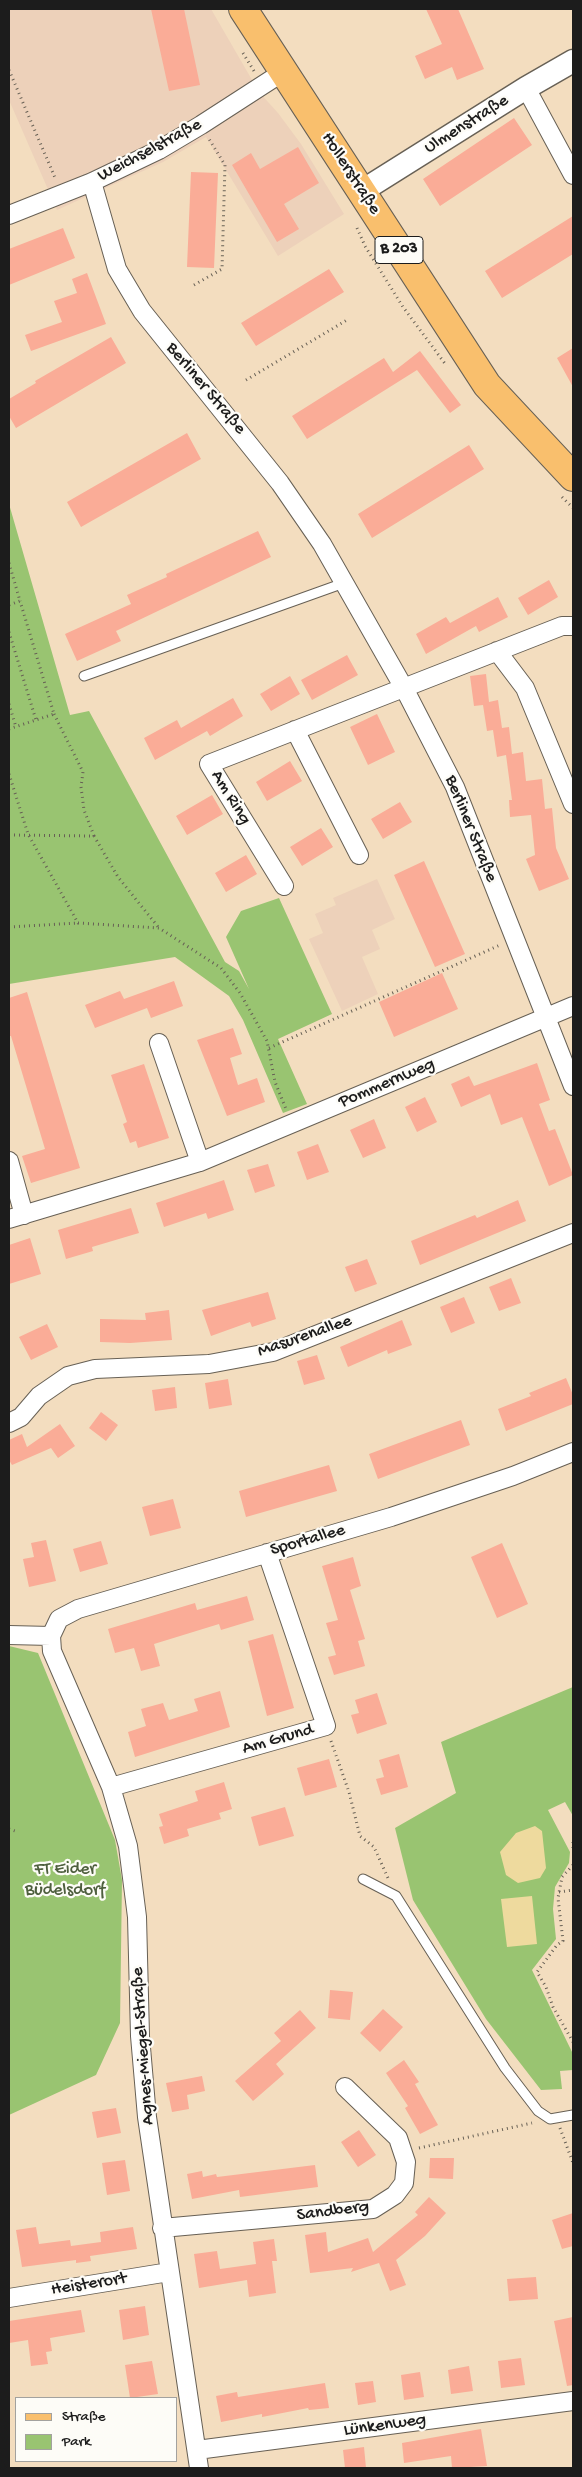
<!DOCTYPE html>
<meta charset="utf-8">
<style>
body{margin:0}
#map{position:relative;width:582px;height:2477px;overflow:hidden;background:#f3ddbf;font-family:"Gochi Hand",sans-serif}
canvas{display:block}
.frame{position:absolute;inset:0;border:10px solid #1c1c1c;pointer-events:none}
.legend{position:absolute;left:15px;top:2397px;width:162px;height:65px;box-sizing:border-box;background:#fdfcf7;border:1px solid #a3a29f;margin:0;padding:6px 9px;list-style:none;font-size:15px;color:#1c1c1c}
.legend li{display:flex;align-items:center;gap:10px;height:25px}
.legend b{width:25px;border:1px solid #a3a29f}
</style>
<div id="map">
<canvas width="582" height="2477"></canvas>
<div class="frame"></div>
<ul class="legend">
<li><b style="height:6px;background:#f9bf6d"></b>Straße</li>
<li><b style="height:14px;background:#99c471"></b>Park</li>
</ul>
</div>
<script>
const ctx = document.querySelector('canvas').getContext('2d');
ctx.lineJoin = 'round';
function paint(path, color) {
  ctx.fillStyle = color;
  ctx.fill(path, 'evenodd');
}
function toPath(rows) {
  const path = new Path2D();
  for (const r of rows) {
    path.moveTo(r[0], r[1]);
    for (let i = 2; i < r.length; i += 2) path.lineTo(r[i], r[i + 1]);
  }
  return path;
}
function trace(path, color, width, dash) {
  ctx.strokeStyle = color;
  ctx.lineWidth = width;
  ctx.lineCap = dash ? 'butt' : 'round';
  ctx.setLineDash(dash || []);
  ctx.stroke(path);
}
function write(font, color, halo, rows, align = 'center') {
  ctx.font = font + ' "Gochi Hand",sans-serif';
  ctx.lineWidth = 4.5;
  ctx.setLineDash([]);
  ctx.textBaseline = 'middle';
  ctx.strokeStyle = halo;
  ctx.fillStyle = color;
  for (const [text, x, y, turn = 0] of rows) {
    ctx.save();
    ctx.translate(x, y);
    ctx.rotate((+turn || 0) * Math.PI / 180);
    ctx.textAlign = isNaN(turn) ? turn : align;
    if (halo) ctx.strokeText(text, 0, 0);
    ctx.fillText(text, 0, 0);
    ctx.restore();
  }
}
paint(toPath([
 [9,9,211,9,259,92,278,113,301,144,344,214,278,256,206,137,163,162,57,210,9,100],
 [377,879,395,919,372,930,380,949,362,957,378,994,342,1011,309,939,323,933,315,914,336,905,333,898]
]), '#edd1ba');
paint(toPath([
 [9,504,70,715,89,711,225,962,239,971,249,989,226,937,241,911,279,898,332,1014,278,1039,307,1104,283,1113,243,1020,229,996,175,957,9,984],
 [9,1646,38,1653,115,1840,122,1880,120,2023,96,2075,9,2115],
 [573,1687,573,1816,565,1802,548,1810,570,1852,569,1863,555,1887,553,1909,556,1939,532,1970,573,2054,573,2070,560,2071,562,2089,541,2090,486,2019,413,1900,395,1828,456,1793,441,1742]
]), '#99c471');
paint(toPath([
 [535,1826,542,1831,546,1868,540,1878,518,1883,506,1875,500,1852,516,1833],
 [532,1896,537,1944,507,1947,501,1899]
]), '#eeda9e');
paint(toPath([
 [151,9,184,9,200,85,169,91],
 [426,9,458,9,484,69,457,80,452,67,425,79,415,56,442,44],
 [514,118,532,145,440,206,423,179],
 [298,147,319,183,284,204,299,229,277,242,232,165,251,153,260,169],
 [191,172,218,173,214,268,187,267],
 [573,216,573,254,502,298,485,271],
 [63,228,75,258,9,285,9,249],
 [329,269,344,292,256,346,241,323],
 [87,273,106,324,31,351,25,335,62,322,54,301,77,293,72,279],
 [111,337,126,363,16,428,9,416,9,399,36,383,35,381],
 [573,348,573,387,557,358],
 [420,351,461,405,450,413,417,370,307,439,292,416,384,358,393,372],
 [187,433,201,459,81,527,67,502],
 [469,445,484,469,372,538,358,514],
 [258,531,271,557,116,631,121,641,77,661,65,634,131,604,127,595,167,577,166,574],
 [549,580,558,597,528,615,518,598],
 [498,597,508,617,479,632,476,626,426,654,416,634,446,617,450,623],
 [347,655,358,675,312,700,301,680],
 [486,674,489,702,498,700,502,728,509,727,512,754,523,752,526,781,542,779,545,809,552,808,556,848,569,879,539,891,526,859,535,855,531,815,510,817,509,800,512,800,506,755,497,757,493,730,487,731,483,705,474,706,470,676],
 [290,676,300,694,271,711,260,694],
 [233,698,243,716,210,736,207,731,155,760,144,738,177,720,181,728],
 [377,714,395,752,368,765,350,727],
 [290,761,302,781,267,801,256,782],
 [212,795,223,814,187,835,176,816],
 [400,802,412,822,383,839,371,819],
 [321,828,333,847,302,866,290,847],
 [246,855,257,874,226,892,215,873],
 [424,861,465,954,435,967,394,875],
 [442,973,458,1009,394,1037,379,1002],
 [174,981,183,1006,151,1018,147,1008,95,1028,85,1005,120,991,124,999],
 [27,992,80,1168,31,1183,22,1156,45,1149,11,1036,9,1036,9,998],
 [233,1028,242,1054,230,1058,238,1085,257,1078,265,1102,227,1116,197,1040],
 [537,1063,550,1100,539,1104,549,1131,555,1129,573,1175,549,1186,522,1117,501,1125,490,1094,461,1107,451,1084,469,1076,474,1086],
 [144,1064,169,1138,138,1148,136,1141,130,1143,123,1124,127,1122,111,1075],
 [425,1097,437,1122,417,1132,405,1107],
 [374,1119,386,1148,363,1158,350,1130],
 [318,1144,329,1172,307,1180,297,1152],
 [268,1164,275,1186,255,1193,247,1170],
 [224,1180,234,1210,208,1219,206,1213,164,1227,156,1203],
 [518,1200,526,1221,420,1265,411,1241,475,1215,477,1218],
 [131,1208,139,1233,92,1247,93,1251,66,1259,58,1230],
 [30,1238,41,1274,9,1284,9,1245],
 [367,1259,377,1284,355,1292,345,1267],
 [511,1278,521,1303,499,1311,489,1287],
 [268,1292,276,1319,252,1327,250,1322,211,1336,202,1310],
 [464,1297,475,1323,451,1333,440,1307],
 [169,1310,172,1340,130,1343,100,1342,100,1319,146,1320,145,1313],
 [402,1320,412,1345,388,1354,387,1350,348,1367,340,1347],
 [47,1324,58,1347,31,1360,19,1337],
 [317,1355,325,1379,304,1385,297,1361],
 [566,1378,573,1395,573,1404,506,1431,498,1409,531,1396,529,1393],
 [228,1379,232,1405,209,1409,205,1383],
 [175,1387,177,1408,155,1411,152,1390],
 [101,1412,118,1425,106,1441,89,1428],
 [461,1420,470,1445,378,1479,369,1454],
 [60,1424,75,1446,58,1458,51,1448,12,1465,9,1460,9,1440,22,1434,27,1447],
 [329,1465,337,1491,246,1517,239,1491],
 [173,1499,181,1528,150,1536,142,1507],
 [46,1540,56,1581,29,1587,23,1559,34,1557,31,1543],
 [101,1541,108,1564,80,1572,73,1549],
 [502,1543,528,1604,497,1618,471,1557],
 [353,1557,361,1586,350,1590,365,1639,358,1641,365,1666,334,1675,328,1657,336,1655,326,1623,338,1620,322,1566],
 [247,1596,254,1620,221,1630,219,1624,154,1644,160,1666,141,1671,134,1648,115,1653,108,1629,195,1603,197,1610],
 [273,1634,294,1708,267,1716,248,1641],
 [220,1691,230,1727,135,1757,128,1732,146,1726,141,1709,163,1703,169,1720,198,1711,194,1699],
 [377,1693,387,1724,357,1734,351,1715,359,1713,355,1700],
 [399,1754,408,1787,381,1795,376,1779,384,1777,379,1760],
 [329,1759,337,1787,305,1796,297,1768],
 [224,1782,232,1809,219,1813,221,1819,187,1829,189,1836,164,1844,159,1827,163,1826,159,1814,198,1801,195,1791],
 [285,1807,294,1836,259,1846,251,1817],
 [330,1990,353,1992,350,2020,328,2018],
 [383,2009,403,2027,380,2052,360,2033],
 [300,2010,316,2028,276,2064,284,2074,253,2101,235,2081,281,2041,274,2033],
 [404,2060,419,2082,415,2084,438,2125,420,2134,405,2108,408,2106,386,2073],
 [202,2076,205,2091,187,2095,189,2109,172,2112,166,2083],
 [116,2108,121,2133,97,2138,92,2112],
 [359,2130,376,2155,358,2167,341,2142],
 [430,2158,454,2158,453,2179,429,2178],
 [125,2160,130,2191,107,2195,102,2163],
 [315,2165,318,2187,240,2197,239,2190,192,2199,187,2174,202,2171,203,2177,216,2174,217,2177],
 [429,2197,446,2213,425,2236,396,2260,406,2285,390,2291,379,2263,351,2272,353,2268,310,2273,305,2235,326,2232,328,2252,368,2238,373,2252,418,2215,415,2212],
 [573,2213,573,2246,562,2249,552,2220],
 [36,2227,39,2244,70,2240,71,2246,101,2242,100,2232,133,2227,137,2249,90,2256,91,2261,76,2263,76,2260,22,2267,16,2230],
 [274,2239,277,2261,272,2261,276,2293,249,2297,247,2280,199,2288,194,2254,217,2251,220,2269,256,2264,253,2242],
 [536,2277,538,2299,509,2301,507,2279],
 [145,2306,149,2335,123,2340,119,2310],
 [81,2310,85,2332,50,2338,52,2351,46,2352,48,2364,31,2366,28,2340,9,2343,9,2321],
 [573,2317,573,2385,567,2386,554,2321],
 [521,2358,525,2385,501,2388,498,2361],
 [152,2361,158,2394,130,2398,125,2365],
 [469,2366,473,2391,451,2394,448,2370],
 [420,2372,424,2397,404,2400,401,2375],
 [373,2381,376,2402,358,2405,355,2383],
 [325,2383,329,2408,309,2410,308,2408,262,2417,262,2414,221,2422,216,2396,237,2392,238,2397],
 [481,2429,487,2466,452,2468,451,2456,404,2463,402,2443],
 [364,2447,366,2468,345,2468,343,2450]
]), '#faac97');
const service = toPath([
 [84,676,344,583],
 [363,1879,396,1896,505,2068,538,2111,550,2119,573,2115]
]);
const minor = toPath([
 [526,88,573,175],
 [92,182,117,269,142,311,280,483,322,544,404,688,455,787,573,1086],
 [9,215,92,182,159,150,201,125,283,72],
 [497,651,525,688,573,804],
 [295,730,359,855],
 [284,886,209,764,562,626,573,626],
 [159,1043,200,1162],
 [9,1161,24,1215],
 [9,1219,200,1162,573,1006],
 [9,1423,21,1417,39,1396,68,1376,95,1369,209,1364,273,1352,573,1233],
 [9,1635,51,1636],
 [51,1636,52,1651,111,1787,128,1846,137,1917,140,2036,147,2117,199,2468],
 [51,1636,59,1619,78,1609,391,1517,513,1476,573,1452],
 [111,1787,326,1726,267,1553],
 [162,2228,373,2209,395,2195,404,2183,406,2162,398,2138,345,2087],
 [9,2298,169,2272],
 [197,2450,573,2401]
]);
const tertiary = toPath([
 [362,191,526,88,573,61]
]);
const primary = toPath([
 [243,9,487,385,573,477]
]);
trace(service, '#676055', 11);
trace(minor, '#676055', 20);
trace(tertiary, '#676055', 25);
trace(primary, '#676055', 30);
trace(toPath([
 [243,53,254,71],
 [9,70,56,180],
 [357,228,365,246,403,307,446,365],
 [194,285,222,269,225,165,209,139],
 [246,380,347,320],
 [562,497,573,508],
 [9,563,20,601,9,605],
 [9,632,36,720],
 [9,704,16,727],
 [54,714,83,772,81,787,84,810,94,836],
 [9,729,54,714,20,601],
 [9,774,28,834,78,923,159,928,221,968,240,993,267,1041,275,1082,286,1109],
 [9,835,94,836,118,877,159,928],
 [9,927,78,923],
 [269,1048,500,945],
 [331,1741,349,1792,360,1836,374,1847,388,1878],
 [9,1829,15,1831],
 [573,1842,573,1849],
 [573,1865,562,1877,558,1898,563,1941,557,1945,537,1972,546,1987,553,2007,573,2042],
 [559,1892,573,1890],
 [560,2128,573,2163],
 [419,2148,532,2123]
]), '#676055', 3, [1, 4]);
trace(service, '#fff', 9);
trace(minor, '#fff', 18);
trace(tertiary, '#fff', 22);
trace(primary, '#f9bf6d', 28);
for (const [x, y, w] of [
 [399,250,48]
]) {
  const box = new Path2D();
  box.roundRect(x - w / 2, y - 13.5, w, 27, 4);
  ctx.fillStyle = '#fdfcf7';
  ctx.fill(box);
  trace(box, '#1c1c1c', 1);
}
write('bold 16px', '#1c1c1c', null, [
 ["B 203",399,250]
]);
write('18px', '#1c1c1c', '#fdfcf7', [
 ["Ulmenstraße",467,125,-32],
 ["Weichselstraße",150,151,-28],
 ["Hollerstraße",350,174,57],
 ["Berliner Straße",205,389,50],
 ["Am Ring",230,798,58],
 ["Berliner Straße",470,829,68],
 ["Pommernweg",387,1084,-23],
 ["Masurenallee",305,1337,-19],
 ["Sportallee",308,1541,-16],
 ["Am Grund",278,1740,-16],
 ["Agnes-Miegel-Straße",144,2046,-94],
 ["Sandberg",333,2212,-7],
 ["Heisterort",89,2285,-9],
 ["Lünkenweg",385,2426,-8]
]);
write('18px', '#4e5f3e', '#fdfcf7', [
 ["FT Eider",65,1870],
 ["Büdelsdorf",65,1891]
]);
</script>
